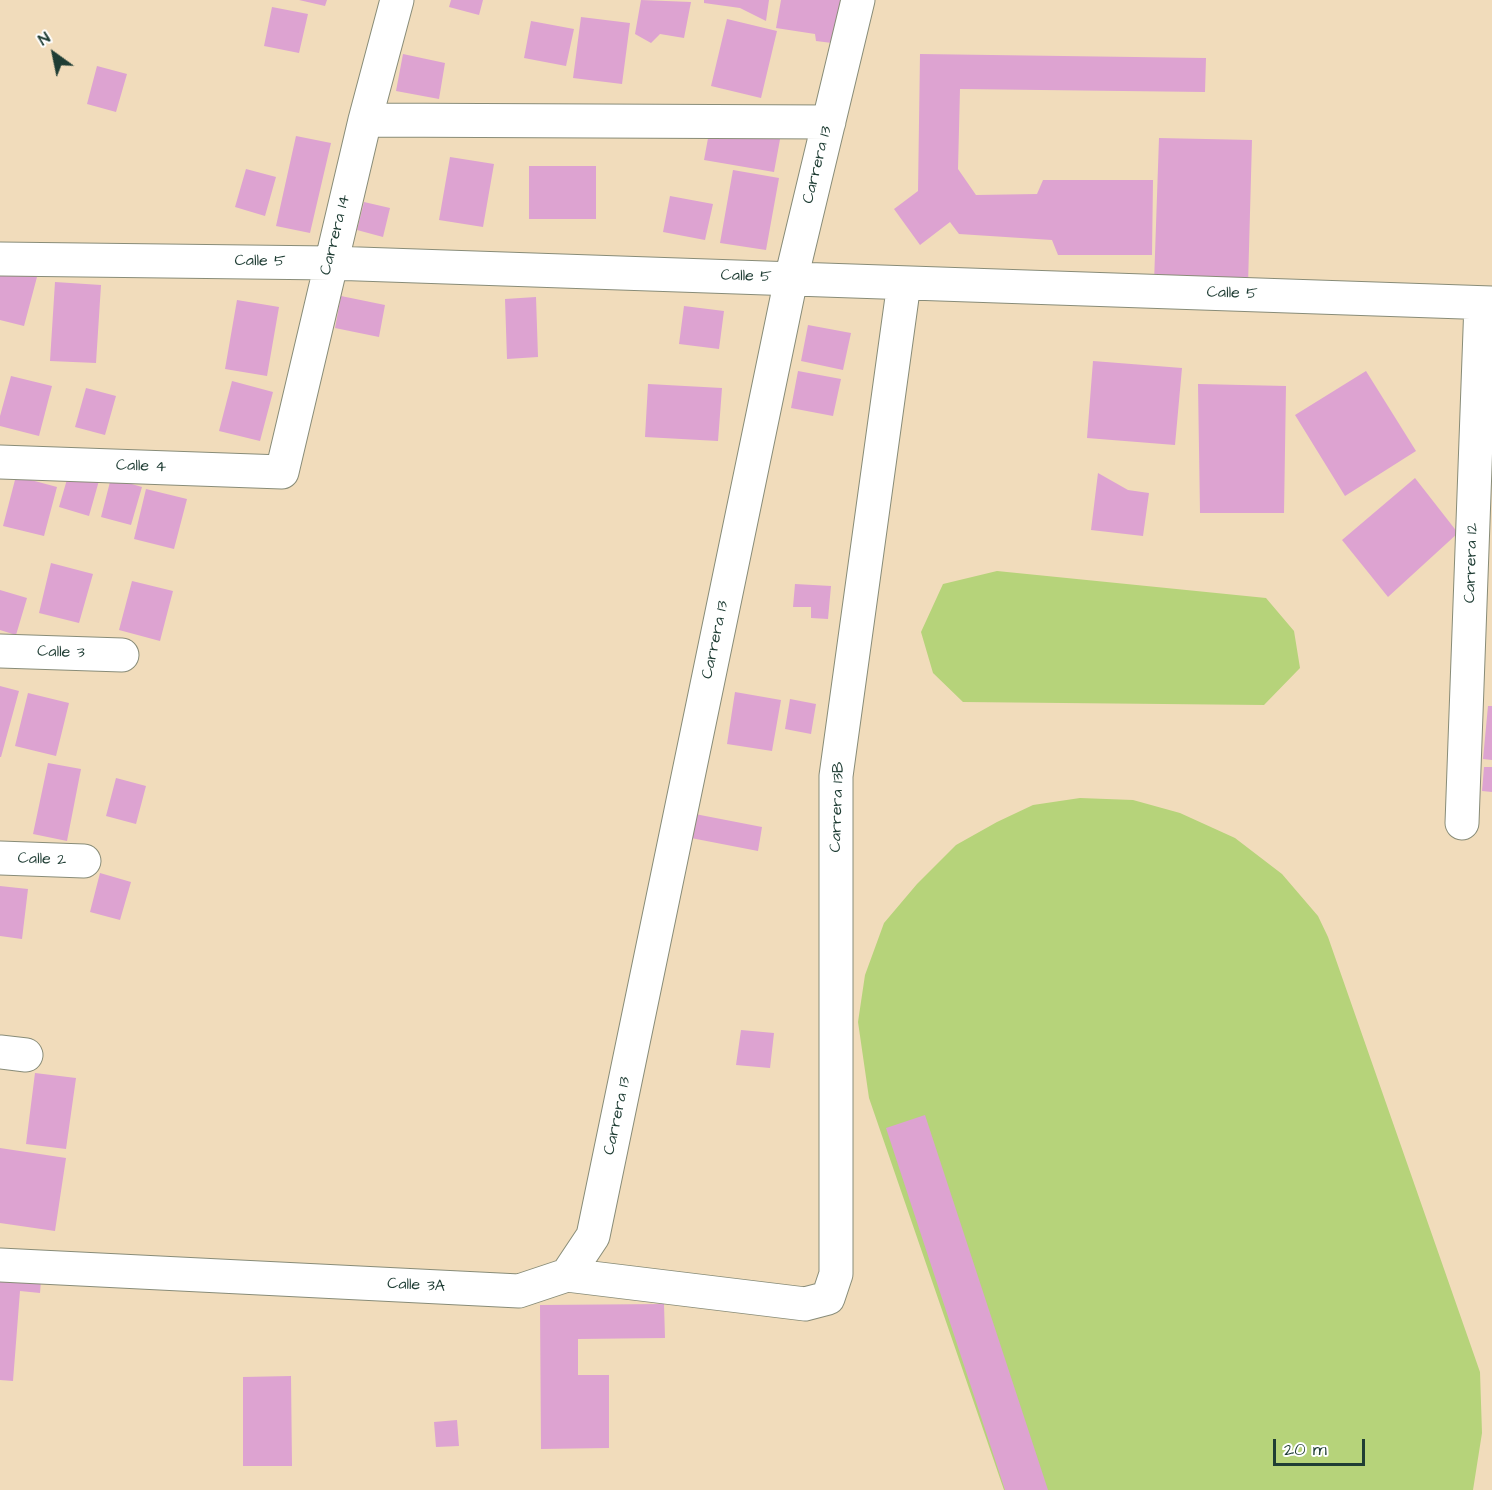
<!DOCTYPE html>
<style>
body{margin:0}
#map{position:relative;width:1492px;height:1490px;overflow:hidden;background:#f1dcbb;font-family:"Architects Daughter",sans-serif}
canvas{display:block}
.north{position:absolute;left:24px;top:24px;width:60px;height:60px;-webkit-text-stroke:4px #fff;paint-order:stroke;rotate:327deg;font-size:16px;font-weight:700;line-height:24px;text-align:center;color:#1f3d34}
.north::after{content:'';display:block;margin:auto;width:21px;height:27px;background:#1f3d34;clip-path:polygon(50% 0,100% 100%,50% 72%,0 100%)}
.scale{position:absolute;left:1273px;top:1439px;width:92px;height:27px;box-sizing:border-box;border:3px solid #1f3d34;border-top:0;padding-left:8px;font-size:18px;line-height:21px;white-space:nowrap;color:#1f3d34;-webkit-text-stroke:4px #fff;paint-order:stroke}
</style>
<div id="map">
<canvas width="1492" height="1490"></canvas>
<div class="north">N</div>
<div class="scale">20 m</div>
</div>
<script>
const ctx = document.querySelector('canvas').getContext('2d');
ctx.lineJoin = 'round';
function paint(path, color) {
  ctx.fillStyle = color;
  ctx.fill(path, 'evenodd');
}
function toPath(rows) {
  const path = new Path2D();
  for (const r of rows) {
    path.moveTo(r[0], r[1]);
    for (let i = 2; i < r.length; i += 2) path.lineTo(r[i], r[i + 1]);
  }
  return path;
}
function trace(path, color, width, dash) {
  ctx.strokeStyle = color;
  ctx.lineWidth = width;
  ctx.lineCap = dash ? 'butt' : 'round';
  ctx.setLineDash(dash || []);
  ctx.stroke(path);
}
function write(font, color, halo, rows, align = 'center') {
  ctx.font = font + ' "Architects Daughter",sans-serif';
  ctx.lineWidth = 6;
  ctx.setLineDash([]);
  ctx.textBaseline = 'middle';
  ctx.strokeStyle = halo;
  ctx.fillStyle = color;
  for (const [text, x, y, turn = 0] of rows) {
    ctx.save();
    ctx.translate(x, y);
    ctx.rotate((+turn || 0) * Math.PI / 180);
    ctx.textAlign = isNaN(turn) ? turn : align;
    if (halo) ctx.strokeText(text, 0, 0);
    ctx.fillText(text, 0, 0);
    ctx.restore();
  }
}
paint(toPath([
 [997,571,1266,598,1294,631,1300,668,1264,705,963,702,933,673,921,632,943,584],
 [1080,798,1133,800,1180,813,1235,838,1282,874,1318,916,1328,937,1480,1372,1482,1433,1473,1490,1004,1490,869,1098,858,1022,865,975,884,923,917,884,956,845,997,822,1033,805]
]), '#b6d37a');
paint(toPath([
 [299,0,327,0,325,6],
 [451,0,483,0,479,15,449,7],
 [641,0,691,2,684,38,660,34,651,43,635,34],
 [704,0,769,0,766,21,740,8,704,3],
 [781,0,846,0,840,44,816,41,815,34,776,28],
 [272,7,308,14,299,53,264,46],
 [581,17,630,23,622,84,573,78],
 [727,19,777,31,761,98,711,86],
 [531,21,574,29,566,66,524,58],
 [403,54,445,63,439,99,396,91],
 [920,54,1206,58,1205,92,960,89,958,169,976,195,1037,194,1043,180,1153,180,1152,255,1058,255,1052,240,959,234,950,222,920,245,894,209,918,191],
 [97,66,127,74,116,112,87,104],
 [711,122,781,134,774,172,704,160],
 [296,136,331,143,310,233,276,226],
 [1159,138,1252,140,1248,285,1154,283],
 [450,157,494,164,483,227,439,220],
 [529,166,596,166,596,219,529,219],
 [246,169,276,177,265,216,235,207],
 [733,170,779,178,766,250,720,243],
 [670,196,713,204,705,240,663,232],
 [364,202,390,208,383,237,357,230],
 [0,267,37,277,24,326,0,320],
 [55,282,101,285,96,363,50,361],
 [341,296,385,305,379,337,335,328],
 [536,297,538,357,507,359,505,299],
 [237,300,279,307,267,376,225,369],
 [684,306,724,311,719,349,679,344],
 [808,325,851,333,843,370,801,361],
 [1093,361,1182,368,1175,445,1087,438],
 [798,371,841,379,833,416,791,408],
 [1366,371,1416,451,1345,496,1295,415],
 [11,376,52,386,39,436,0,426,0,416],
 [232,381,273,392,260,441,219,431],
 [648,384,722,388,718,441,645,437],
 [1198,384,1286,386,1284,513,1200,513],
 [86,388,116,396,105,435,75,427],
 [70,469,100,477,89,516,59,507],
 [1098,473,1128,490,1149,493,1143,536,1091,530],
 [16,476,57,487,44,536,3,526],
 [111,478,142,487,131,525,101,517],
 [1415,478,1458,533,1388,597,1342,540],
 [146,489,187,499,174,549,134,539],
 [51,563,93,574,79,623,39,613],
 [132,581,173,591,160,641,119,630],
 [795,584,831,586,828,619,811,618,811,607,793,607],
 [0,590,27,598,16,635,0,630],
 [0,686,19,691,1,757,0,757],
 [735,692,781,700,772,751,727,744],
 [28,693,69,703,56,756,15,746],
 [790,699,816,704,811,734,785,729],
 [1488,706,1492,706,1492,760,1483,759],
 [48,763,81,769,67,841,33,834],
 [1484,767,1492,767,1492,792,1482,791],
 [116,778,146,786,136,824,106,816],
 [695,814,762,827,758,851,691,838],
 [100,873,131,882,120,920,90,912],
 [0,886,28,889,22,939,0,936],
 [741,1030,774,1033,770,1068,736,1065],
 [35,1073,76,1078,66,1149,26,1144],
 [925,1115,1048,1490,1005,1490,886,1128],
 [0,1148,66,1158,55,1231,0,1223],
 [0,1277,41,1280,40,1293,20,1291,13,1381,0,1380],
 [664,1304,665,1338,578,1339,578,1375,609,1375,609,1448,541,1449,540,1305],
 [291,1376,292,1466,243,1466,243,1377],
 [457,1420,459,1446,436,1447,434,1422]
]), '#dda3d1');
const minor = toPath([
 [365,120,829,122],
 [0,259,330,263,1492,303],
 [0,462,282,472,365,120,397,0],
 [0,651,122,655],
 [1462,823,1481,303],
 [0,858,84,861],
 [0,1052,26,1055],
 [0,1265,519,1291,567,1275,805,1304,828,1298,836,1274,836,776,904,283],
 [567,1275,593,1236,791,279,858,0]
]);
trace(minor, '#888c78', 35);
trace(minor, '#fff', 33);
write('16px', '#1f3d34', '#fff', [
 ["Carrera 13",818,165,-76],
 ["Carrera 14",336,235,-76],
 ["Calle 5",260,262,1],
 ["Calle 5",746,277,2],
 ["Calle 5",1232,294,2],
 ["Calle 4",141,467,2],
 ["Carrera 12",1472,563,-88],
 ["Carrera 13",716,640,-78],
 ["Calle 3",61,653,2],
 ["Carrera 13B",838,807,-88],
 ["Calle 2",42,860,2],
 ["Carrera 13",618,1116,-78],
 ["Calle 3A",416,1286,3]
]);
</script>
